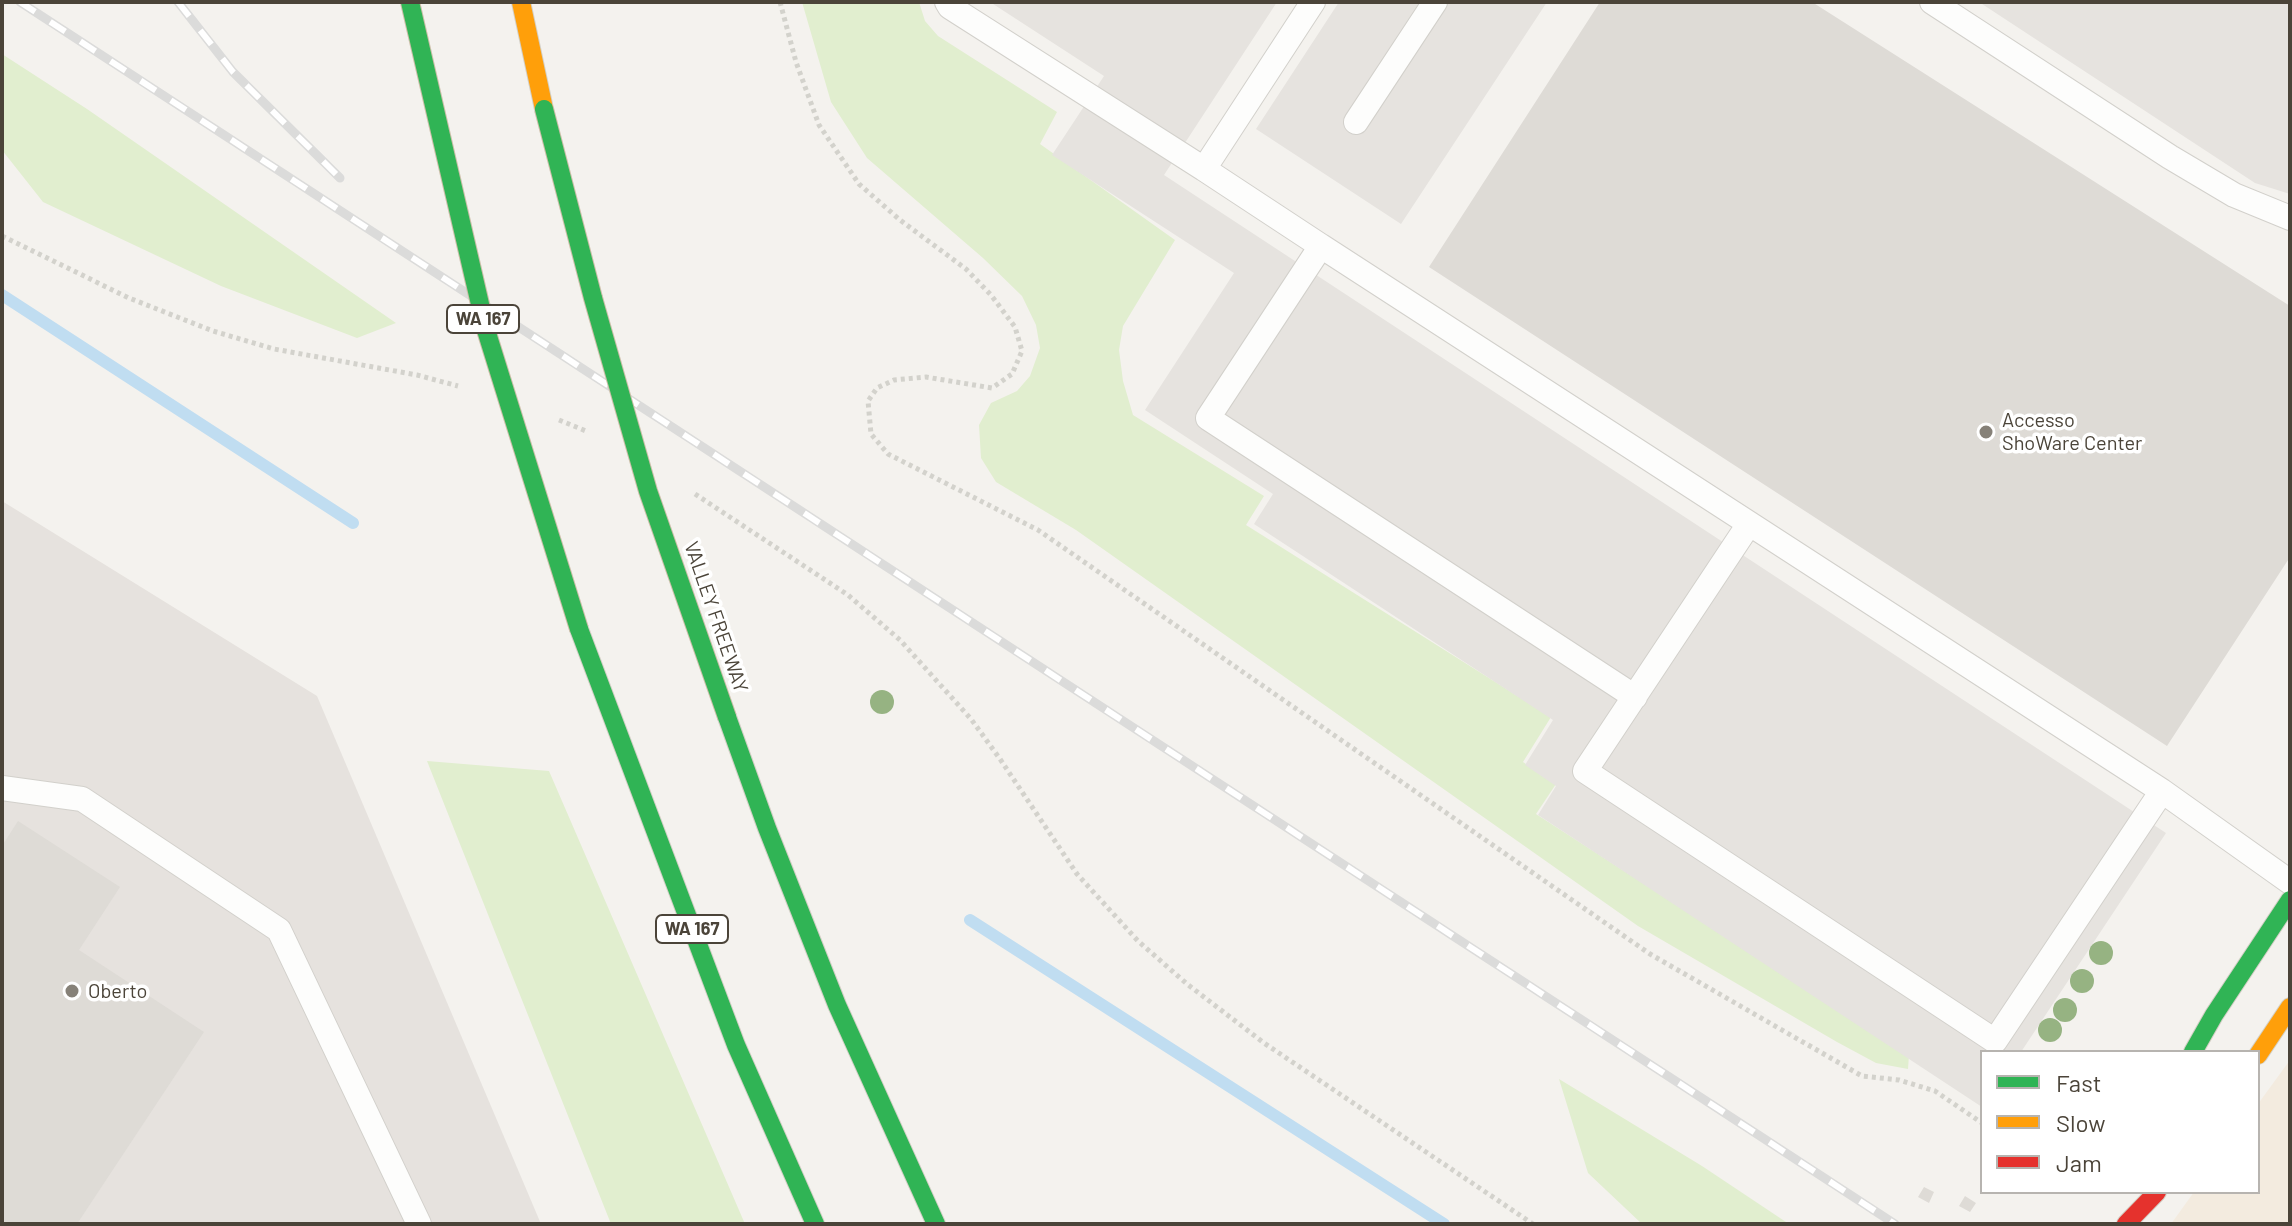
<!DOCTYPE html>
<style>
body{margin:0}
#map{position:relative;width:2292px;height:1226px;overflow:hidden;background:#f4f2ee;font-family:Barlow,sans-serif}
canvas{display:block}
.frame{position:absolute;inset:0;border:4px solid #4b4439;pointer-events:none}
.legend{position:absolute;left:1980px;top:1050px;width:280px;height:144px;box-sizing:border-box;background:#fff;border:2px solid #b7b4b0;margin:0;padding:10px 14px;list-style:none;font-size:24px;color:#4b4439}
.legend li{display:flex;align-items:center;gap:16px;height:40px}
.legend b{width:40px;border:2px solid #b7b4b0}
</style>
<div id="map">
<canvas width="2292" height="1226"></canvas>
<div class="frame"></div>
<ul class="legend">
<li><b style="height:10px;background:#30b455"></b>Fast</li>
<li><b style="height:10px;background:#ff9f0a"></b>Slow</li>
<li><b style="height:10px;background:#e5322d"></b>Jam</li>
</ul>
</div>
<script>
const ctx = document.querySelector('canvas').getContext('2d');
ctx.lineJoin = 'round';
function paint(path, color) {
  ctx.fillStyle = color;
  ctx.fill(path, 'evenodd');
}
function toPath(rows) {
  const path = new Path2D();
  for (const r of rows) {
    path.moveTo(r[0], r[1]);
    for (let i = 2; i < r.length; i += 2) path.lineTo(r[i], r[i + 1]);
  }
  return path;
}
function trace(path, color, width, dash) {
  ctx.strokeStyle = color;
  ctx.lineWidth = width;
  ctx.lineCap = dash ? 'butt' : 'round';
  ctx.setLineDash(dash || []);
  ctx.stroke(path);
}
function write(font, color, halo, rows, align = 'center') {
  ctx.font = font + ' Barlow,sans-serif';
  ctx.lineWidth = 7;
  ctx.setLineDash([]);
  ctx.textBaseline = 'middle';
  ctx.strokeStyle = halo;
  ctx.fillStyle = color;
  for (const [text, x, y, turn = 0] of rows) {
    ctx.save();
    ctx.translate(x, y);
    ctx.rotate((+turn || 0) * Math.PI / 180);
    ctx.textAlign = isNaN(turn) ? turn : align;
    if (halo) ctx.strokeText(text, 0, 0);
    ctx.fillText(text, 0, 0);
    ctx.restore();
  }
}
paint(toPath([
 [2290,1060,2290,1224,2171,1224,2194,1192,2258,1192,2258,1104]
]), '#f3ebdf');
paint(toPath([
 [2,501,317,696,541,1224,2,1224]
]), '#e6e2de');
paint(toPath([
 [802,2,919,2,925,21,938,36,1057,112,1040,144,1175,240,1123,326,1119,350,1123,381,1133,415,1264,496,1246,525,1551,717,1523,762,1556,784,1536,814,1909,1055,1908,1069,1876,1063,1837,1042,1638,926,1076,530,996,482,981,458,979,425,991,403,1017,391,1030,376,1040,348,1036,325,1022,296,983,258,867,158,831,102],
 [2,54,87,109,396,323,357,338,221,286,43,202,2,150],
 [427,761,549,771,745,1224,611,1224],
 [1559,1079,1702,1166,1789,1224,1642,1224,1588,1173]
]), '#e1eecf');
paint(toPath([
 [990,2,1277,2,1164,175,2166,833,2021,1052,1982,1052,1982,1107,1538,815,1556,786,1525,765,1553,720,1254,524,1273,494,1145,410,1234,273,1052,155,1104,76],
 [1339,2,1547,2,1401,224,1256,129],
 [1979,2,2290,2,2290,194,2255,183]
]), '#e6e3df');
trace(toPath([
 [2,295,353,523],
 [970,920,1444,1224]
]), '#c0ddf1', 12);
paint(toPath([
 [1600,2,1812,2,2290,306,2290,557,2167,746,1429,267],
 [18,821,120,887,79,950,204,1032,77,1224,2,1224,2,846],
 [1924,1187,1934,1192,1929,1203,1918,1197],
 [1965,1196,1976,1203,1970,1212,1959,1206]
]), '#dedbd6');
const lane = toPath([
 [947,2,950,7,1204,169],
 [1313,2,1204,169,1321,246,1208,418,1635,697],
 [1932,2,2170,157,2234,195,2290,218],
 [1356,122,1435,2],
 [1321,246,2162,791,2290,882],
 [1749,524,1585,771,1995,1041,2162,791],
 [2,788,82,799,279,930,419,1224]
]);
const fast = toPath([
 [579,629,736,1045,815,1224],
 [727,717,767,828,837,1005,936,1224],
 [2193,1052,2214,1015,2290,900]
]);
const slow = toPath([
 [521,2,544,109],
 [2258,1055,2290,1007]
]);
const jam = toPath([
 [2126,1224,2157,1192]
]);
trace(lane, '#d2d0cb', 26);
trace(fast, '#d3cfc5', 20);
trace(slow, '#d3cfc5', 20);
trace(jam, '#d3cfc5', 20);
trace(toPath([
 [780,2,796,62,819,125,859,184,900,220,966,269,991,295,1015,327,1022,351,1012,374,992,388,926,377,894,380,877,388,868,401,871,434,888,454,1038,530,1650,954,1862,1076,1899,1080,1935,1091,1982,1123],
 [2,236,129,298,213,331,274,349,417,375,458,386],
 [559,420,586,431],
 [695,494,848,595,900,640,971,719,1000,759,1077,874,1138,941,1187,984,1264,1043,1533,1224]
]), '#d3d2cc', 5, [4, 4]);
trace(lane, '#fdfdfc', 24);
trace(fast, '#30b455', 18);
trace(slow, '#ff9f0a', 18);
trace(jam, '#e5322d', 18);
const rail = toPath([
 [20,2,1895,1224],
 [178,2,233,72,340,178]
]);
trace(rail, '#dbdbda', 9);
trace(rail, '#fff', 6, [18]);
const fastBridge = toPath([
 [410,2,486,330,579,629],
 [544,109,593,298,648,491,727,717]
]);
trace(fastBridge, '#ccbfa9', 20, []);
trace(fastBridge, '#30b455', 18);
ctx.fillStyle = '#96b382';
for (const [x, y] of [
 [882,702],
 [2101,953],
 [2082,981],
 [2065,1010],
 [2050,1030]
]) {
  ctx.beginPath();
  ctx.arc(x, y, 12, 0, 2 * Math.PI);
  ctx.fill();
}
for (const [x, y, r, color] of [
 [1986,432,8,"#868178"],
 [72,991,8,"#868178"]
]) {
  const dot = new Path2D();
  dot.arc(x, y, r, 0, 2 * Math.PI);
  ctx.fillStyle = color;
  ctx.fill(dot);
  trace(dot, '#fff', 3);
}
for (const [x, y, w] of [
 [483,319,72],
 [692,929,72]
]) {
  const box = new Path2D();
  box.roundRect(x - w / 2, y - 14, w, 28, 6);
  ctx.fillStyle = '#fff';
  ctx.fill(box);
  trace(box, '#4b4439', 2);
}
write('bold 18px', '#4b4439', null, [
 ["WA 167",483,319],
 ["WA 167",692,929]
]);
write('20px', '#4b4439', '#fff', [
 ["Accesso",2002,420],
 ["ShoWare Center",2002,443],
 ["Oberto",88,991]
], 'left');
write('20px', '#4b4439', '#fff', [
 ["VALLEY FREEWAY",716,617,71]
]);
</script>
